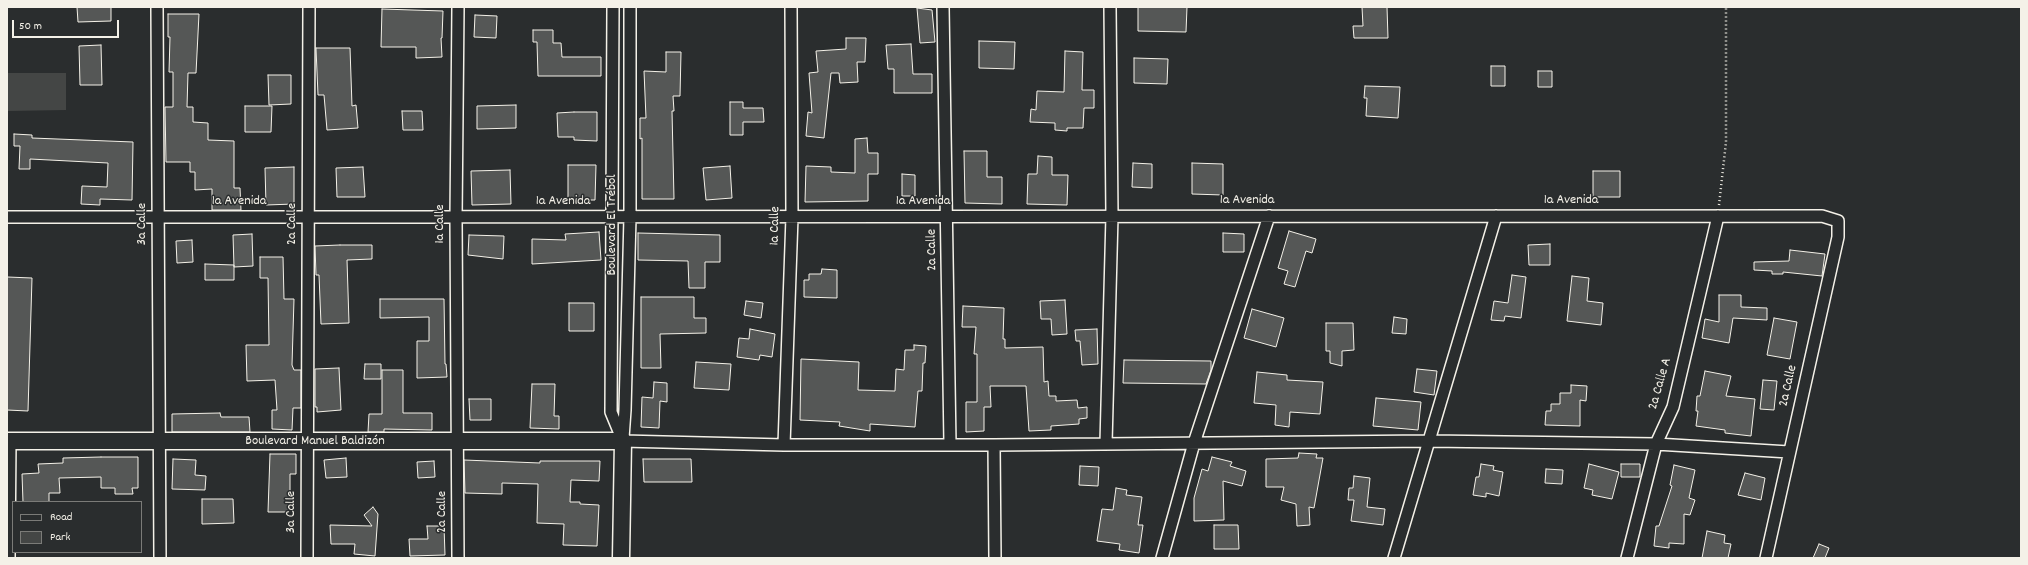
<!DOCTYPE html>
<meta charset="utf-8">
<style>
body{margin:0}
#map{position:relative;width:2028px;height:565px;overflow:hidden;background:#2a2d2e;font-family:Dekko,sans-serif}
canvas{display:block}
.frame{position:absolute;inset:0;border:8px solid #f4f1e8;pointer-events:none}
.legend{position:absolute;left:12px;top:501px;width:130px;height:52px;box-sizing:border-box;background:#2a2d2e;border:1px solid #7b7b78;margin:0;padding:5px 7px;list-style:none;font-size:12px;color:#f4f1e8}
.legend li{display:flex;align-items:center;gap:8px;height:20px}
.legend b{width:20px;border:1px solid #7b7b78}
.scale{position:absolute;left:12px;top:20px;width:107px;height:18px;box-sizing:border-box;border:2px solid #f4f1e8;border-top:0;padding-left:5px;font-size:12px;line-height:14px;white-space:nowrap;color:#f4f1e8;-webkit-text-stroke:3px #2a2d2e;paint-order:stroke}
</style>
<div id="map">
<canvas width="2028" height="565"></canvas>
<div class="frame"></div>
<ul class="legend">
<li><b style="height:5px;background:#2a2d2e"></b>Road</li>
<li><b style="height:11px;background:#444645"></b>Park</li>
</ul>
<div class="scale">50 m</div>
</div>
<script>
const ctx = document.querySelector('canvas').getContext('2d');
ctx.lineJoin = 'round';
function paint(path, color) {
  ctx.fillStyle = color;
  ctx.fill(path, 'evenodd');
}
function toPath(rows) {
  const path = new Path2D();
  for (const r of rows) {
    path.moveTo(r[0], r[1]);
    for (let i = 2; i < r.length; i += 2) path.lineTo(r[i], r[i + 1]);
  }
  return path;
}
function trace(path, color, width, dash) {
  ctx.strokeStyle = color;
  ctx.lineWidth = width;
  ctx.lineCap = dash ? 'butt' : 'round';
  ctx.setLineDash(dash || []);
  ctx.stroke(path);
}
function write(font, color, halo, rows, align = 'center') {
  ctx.font = font + ' Dekko,sans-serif';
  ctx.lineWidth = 3;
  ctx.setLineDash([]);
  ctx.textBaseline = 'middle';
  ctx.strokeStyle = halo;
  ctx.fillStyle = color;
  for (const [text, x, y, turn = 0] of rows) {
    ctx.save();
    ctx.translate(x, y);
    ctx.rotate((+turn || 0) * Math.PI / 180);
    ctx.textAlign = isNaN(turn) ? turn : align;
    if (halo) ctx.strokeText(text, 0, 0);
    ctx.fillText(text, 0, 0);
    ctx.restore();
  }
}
paint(toPath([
 [7,73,66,73,66,110,7,111]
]), '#444645');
const building = toPath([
 [77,7,111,7,111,21,78,22,77,7],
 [1138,7,1187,7,1186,32,1138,31,1138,7],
 [1362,7,1387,7,1388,38,1354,38,1353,26,1363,26,1362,7],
 [917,8,932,10,935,42,920,43,917,8],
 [382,9,443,11,442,38,441,38,442,57,416,58,416,47,381,47,382,9],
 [168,14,199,14,196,73,188,73,187,107,193,107,193,122,208,123,208,140,234,141,234,188,240,188,241,210,212,210,212,189,195,190,195,172,190,172,190,162,166,162,165,107,173,107,173,72,169,72,170,37,168,37,168,14],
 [475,15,497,16,496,38,474,37,475,15],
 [533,30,553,30,553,43,561,43,562,57,601,57,601,76,538,76,537,42,533,42,533,30],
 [846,38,866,38,865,62,857,62,858,82,840,83,839,73,831,73,824,138,806,136,808,112,812,113,809,73,818,72,816,51,846,49,846,38],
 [979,41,1015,42,1014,69,979,68,979,41],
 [911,44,913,74,932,74,932,93,894,93,894,69,888,69,886,45,911,44],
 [101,45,102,85,80,85,79,46,101,45],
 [316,48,350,48,352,106,356,105,358,128,327,130,324,95,318,95,316,48],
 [1065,51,1083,52,1082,90,1094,90,1094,108,1084,108,1083,128,1067,128,1067,131,1055,130,1055,123,1030,122,1031,109,1036,110,1037,91,1064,92,1065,51],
 [666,52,681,52,680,96,673,96,674,111,672,111,674,199,642,199,642,138,640,139,640,118,646,118,644,71,666,72,666,52],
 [1134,58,1168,59,1167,84,1134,83,1134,58],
 [1491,66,1505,66,1505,86,1491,86,1491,66],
 [1538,71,1552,71,1552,87,1538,87,1538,71],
 [268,75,291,75,291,104,269,105,268,75],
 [1365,86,1400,87,1398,118,1366,116,1367,98,1364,98,1365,86],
 [730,102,743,102,743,108,763,108,764,122,743,122,743,135,730,135,730,102],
 [516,105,516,128,477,129,477,106,516,105],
 [245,106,272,106,271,132,245,132,245,106],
 [402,111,422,111,423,130,403,130,402,111],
 [574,112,597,112,597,141,574,140,574,137,558,137,557,113,574,112],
 [14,134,32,135,32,138,133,142,132,200,100,199,100,205,81,204,82,186,107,187,108,163,30,159,30,169,19,169,20,146,14,146,14,134],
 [867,138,868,153,878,153,878,174,868,174,868,201,805,202,806,166,831,167,831,172,855,173,855,139,867,138],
 [964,151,987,151,987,177,1002,177,1002,204,965,203,964,151],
 [1038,156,1052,157,1052,175,1068,175,1067,205,1027,204,1028,174,1037,174,1038,156],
 [1133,163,1152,164,1152,188,1132,187,1133,163],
 [1192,163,1223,164,1223,195,1192,194,1192,163],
 [568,165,596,165,595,200,568,200,568,165],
 [730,166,732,198,706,200,703,168,730,166],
 [294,167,294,204,266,205,265,168,294,167],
 [363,167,365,197,337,197,336,168,363,167],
 [510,170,511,204,472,205,471,171,510,170],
 [1593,171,1620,171,1620,197,1593,197,1593,171],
 [902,174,915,175,915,196,902,196,902,174],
 [1289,231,1316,239,1312,253,1306,251,1295,287,1284,284,1288,271,1278,268,1289,231],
 [599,232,601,260,532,264,532,239,566,240,565,234,599,232],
 [638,233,720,235,720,262,705,262,705,288,689,288,688,261,638,260,638,233],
 [1223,233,1244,234,1244,252,1223,252,1223,233],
 [252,234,253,266,234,267,233,235,252,234],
 [469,235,504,236,503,259,468,255,469,235],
 [192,240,193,262,177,263,176,241,192,240],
 [1550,244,1550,265,1529,265,1528,245,1550,244],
 [340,245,372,245,372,259,347,260,349,323,321,324,319,275,316,275,315,246,340,245],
 [1790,250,1825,254,1822,276,1783,272,1783,274,1772,274,1772,271,1754,270,1754,262,1789,261,1790,250],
 [260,257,283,257,284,299,294,299,292,365,294,370,301,370,301,408,293,408,292,430,272,429,272,410,277,410,275,380,247,381,246,345,269,345,268,278,260,278,260,257],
 [205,264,234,265,234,280,205,280,205,264],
 [822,269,837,270,837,298,804,297,804,280,809,280,809,274,821,274,822,269],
 [1512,275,1526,277,1521,318,1505,316,1504,321,1491,320,1494,301,1508,303,1512,275],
 [1572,276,1589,278,1587,301,1603,303,1601,325,1567,321,1572,276],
 [7,277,32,278,28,411,7,410,7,277],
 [1719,295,1741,295,1741,307,1767,308,1767,320,1733,318,1729,343,1702,338,1705,319,1719,322,1719,295],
 [641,297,694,297,694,318,706,318,706,333,660,334,661,368,641,368,641,297],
 [380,299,444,299,445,364,446,364,447,377,417,378,417,341,429,341,429,317,380,318,380,299],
 [1065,300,1067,334,1052,335,1051,319,1041,319,1040,301,1065,300],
 [746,301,763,303,761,318,744,315,746,301],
 [569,303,594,303,594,331,569,331,569,303],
 [963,306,1004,308,1003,339,1005,339,1005,348,1043,347,1044,382,1048,381,1049,396,1056,396,1056,401,1077,400,1078,408,1087,407,1087,418,1079,419,1079,424,1051,426,1051,430,1029,431,1026,386,990,386,991,407,984,407,984,431,966,432,966,402,977,402,977,354,974,354,976,327,962,327,963,306],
 [1252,309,1284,318,1276,347,1244,338,1252,309],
 [1394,317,1407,319,1406,334,1392,333,1394,317],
 [1774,318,1797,322,1790,359,1767,355,1774,318],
 [1326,323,1353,323,1354,350,1342,351,1342,366,1330,363,1330,351,1326,351,1326,323],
 [750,329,775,334,772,357,760,355,759,360,737,357,739,338,749,339,750,329],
 [1097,329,1098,364,1082,365,1080,341,1076,341,1075,330,1097,329],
 [914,345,926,346,925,363,923,363,922,391,918,391,915,427,870,424,870,431,839,426,840,422,800,420,801,359,859,362,858,390,895,391,896,369,904,370,905,350,914,350,914,345],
 [1124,360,1211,361,1211,370,1206,384,1123,383,1124,360],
 [696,362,731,364,729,390,694,388,696,362],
 [365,364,381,364,381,379,364,379,365,364],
 [339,368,341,410,317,412,317,407,315,407,315,369,339,368],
 [1417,369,1437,371,1434,395,1414,392,1417,369],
 [382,370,403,370,403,413,432,413,432,430,384,429,384,432,368,432,369,414,382,414,382,370],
 [1705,371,1731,376,1726,396,1755,399,1751,436,1725,433,1725,430,1696,426,1698,411,1696,411,1697,396,1700,396,1705,371],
 [1257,372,1287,375,1287,380,1323,382,1320,414,1290,412,1289,427,1275,425,1276,405,1254,403,1257,372],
 [1763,380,1777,381,1774,410,1760,409,1763,380],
 [654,382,667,383,667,402,660,401,659,428,641,427,642,397,653,398,654,382],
 [532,384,555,384,554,416,559,416,559,429,530,428,532,384],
 [1571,385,1587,386,1586,401,1580,400,1580,426,1545,425,1546,411,1551,411,1551,404,1560,404,1560,393,1571,393,1571,385],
 [1376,398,1421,402,1418,430,1373,426,1376,398],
 [469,399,491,399,491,420,470,420,469,399],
 [220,413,221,417,249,417,250,432,172,432,172,414,220,413],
 [1299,453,1317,454,1316,458,1323,458,1314,508,1309,507,1310,525,1297,526,1296,504,1281,500,1284,487,1266,487,1266,459,1298,458,1299,453],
 [270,454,296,454,296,474,290,474,290,512,268,512,270,454],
 [101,457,138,457,138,488,132,488,133,494,115,494,115,488,101,488,101,477,59,478,60,493,49,493,49,502,23,502,22,474,39,473,38,464,63,463,63,458,101,457],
 [1212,457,1232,462,1230,466,1246,471,1242,486,1223,481,1224,520,1194,521,1194,498,1202,469,1208,471,1212,457],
 [346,458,347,477,326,478,324,460,346,458],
 [173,459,196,460,195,475,206,476,205,490,172,489,173,459],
 [643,459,691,459,692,482,644,482,643,459],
 [464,460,540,463,540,461,600,461,599,481,571,480,570,502,580,502,580,504,599,505,597,546,563,545,564,524,537,523,538,484,502,483,502,494,465,493,464,460],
 [434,461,435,477,418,478,417,462,434,461],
 [1481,464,1494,466,1493,470,1503,472,1499,496,1486,493,1486,497,1473,495,1476,477,1479,477,1481,464],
 [1589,464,1619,472,1612,499,1592,495,1593,490,1584,488,1589,464],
 [1621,464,1640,464,1640,477,1621,477,1621,464],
 [1674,465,1695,470,1689,498,1695,500,1690,515,1684,514,1684,544,1669,543,1669,548,1654,546,1656,526,1659,526,1672,486,1670,485,1674,465],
 [1080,466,1099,467,1098,486,1079,485,1080,466],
 [1546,469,1563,470,1562,484,1545,483,1546,469],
 [1745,473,1765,478,1761,500,1738,495,1745,473],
 [1354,476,1370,478,1367,507,1385,509,1383,525,1351,521,1354,500,1348,500,1349,488,1353,488,1354,476],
 [1116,488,1127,490,1126,495,1142,497,1138,525,1143,525,1139,553,1119,550,1120,544,1097,541,1102,509,1113,510,1116,488],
 [202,499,233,499,234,523,202,524,202,499],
 [373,507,378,514,375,556,354,554,355,544,331,544,330,525,372,526,364,515,373,507],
 [1214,525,1238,525,1239,549,1214,549,1214,525],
 [427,526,444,526,445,555,410,556,409,539,428,539,427,526],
 [1707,531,1725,535,1724,543,1731,544,1728,558,1702,558,1707,531],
 [1819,544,1829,548,1825,558,1813,558,1819,544]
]);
paint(building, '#555756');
trace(building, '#f4f1e8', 1);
const minor = toPath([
 [157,7,160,558],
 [613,7,611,412,623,441],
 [943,7,950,444],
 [7,217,1822,216,1838,221,1838,237,1766,558],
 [623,438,625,410,630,217,630,7],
 [623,441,784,445,994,445,1430,441,1656,444,1789,452],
 [1106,443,1112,216,1110,7],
 [784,445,792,217,791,7],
 [994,445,995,558],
 [9,558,10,441],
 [307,558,309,7],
 [458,558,456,218,458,7],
 [1162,558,1194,443,1269,216],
 [1394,558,1496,216],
 [1627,558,1656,444,1673,407,1718,216]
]);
const secondary = toPath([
 [7,441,623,441,621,558]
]);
trace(minor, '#f4f1e8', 14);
trace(secondary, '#f4f1e8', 19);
trace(toPath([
 [1719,205,1726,142,1726,7]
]), '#f4f1e8', 2.5, [1, 3]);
trace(minor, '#2a2d2e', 11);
trace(secondary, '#2a2d2e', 16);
write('14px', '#f4f1e8', '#2a2d2e', [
 ["1a Avenida",1247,201],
 ["1a Avenida",1571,201],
 ["1a Avenida",239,202],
 ["1a Avenida",563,202],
 ["1a Avenida",923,202],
 ["3a Calle",143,224,-90],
 ["2a Calle",293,224,-90],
 ["1a Calle",441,224,-90],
 ["Boulevard El Trébol",613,225,-90],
 ["1a Calle",776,226,-89],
 ["2a Calle",933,250,-91],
 ["2a Calle A",1661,384,-74],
 ["2a Calle",1789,386,-77],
 ["Boulevard Manuel Baldizón",315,442],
 ["3a Calle",292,512,-90],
 ["2a Calle",443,512,-90]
]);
</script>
